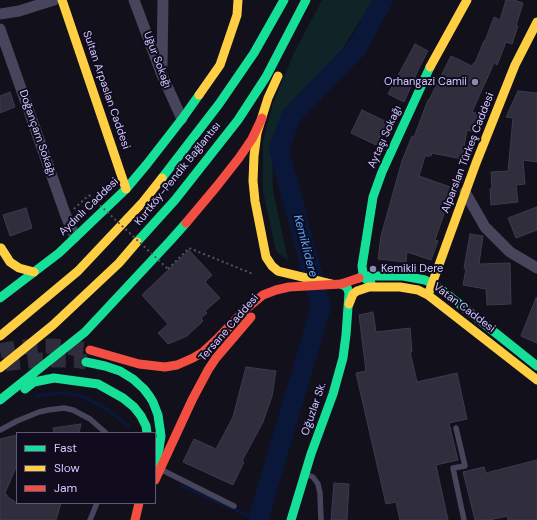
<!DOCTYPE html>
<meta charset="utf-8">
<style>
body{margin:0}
#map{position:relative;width:537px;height:520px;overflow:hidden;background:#12101a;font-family:"DM Sans",sans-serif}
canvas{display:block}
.legend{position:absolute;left:16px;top:432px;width:140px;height:72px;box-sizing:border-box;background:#100c1e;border:1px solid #5e5878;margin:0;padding:5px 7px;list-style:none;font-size:12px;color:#d3c9ff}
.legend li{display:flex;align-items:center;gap:8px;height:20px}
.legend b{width:20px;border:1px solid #5e5878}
</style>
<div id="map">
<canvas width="537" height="520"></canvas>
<ul class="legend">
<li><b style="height:5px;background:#16e098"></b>Fast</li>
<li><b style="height:5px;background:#ffcf43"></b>Slow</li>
<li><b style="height:5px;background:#f24e42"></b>Jam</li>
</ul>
</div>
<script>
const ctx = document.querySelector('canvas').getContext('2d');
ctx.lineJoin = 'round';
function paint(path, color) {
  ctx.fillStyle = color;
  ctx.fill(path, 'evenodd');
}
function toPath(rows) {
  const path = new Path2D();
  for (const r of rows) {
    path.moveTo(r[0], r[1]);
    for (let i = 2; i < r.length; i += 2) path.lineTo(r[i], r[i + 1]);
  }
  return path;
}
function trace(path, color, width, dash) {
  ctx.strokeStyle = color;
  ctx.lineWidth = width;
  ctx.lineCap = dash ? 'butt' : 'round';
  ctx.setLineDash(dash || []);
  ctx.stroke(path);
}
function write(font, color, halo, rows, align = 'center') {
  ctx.font = font + ' "DM Sans",sans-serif';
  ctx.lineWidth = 4;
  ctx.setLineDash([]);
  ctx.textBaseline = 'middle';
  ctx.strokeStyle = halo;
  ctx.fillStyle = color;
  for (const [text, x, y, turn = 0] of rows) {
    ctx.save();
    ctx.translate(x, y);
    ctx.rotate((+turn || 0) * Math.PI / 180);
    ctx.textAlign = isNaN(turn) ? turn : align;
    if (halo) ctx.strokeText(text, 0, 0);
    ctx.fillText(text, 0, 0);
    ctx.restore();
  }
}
paint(toPath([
 [322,0,373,0,334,62,286,110,272,151,273,190,288,260,276,251,263,191,263,141,273,103,294,53]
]), '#0f2426');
trace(toPath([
 [35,396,52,394,66,393,81,396,102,406,129,426],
 [182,486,258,520]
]), '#0a1738', 3.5);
trace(toPath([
 [258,520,321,307,279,149,291,116,357,48,383,0]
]), '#0a1738', 20);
const building = toPath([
 [506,0,514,0,523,3,516,26,518,26,512,44,506,42,497,65,494,63,472,112,479,114,474,132,467,130,462,159,432,153,431,156,425,156,419,176,453,188,435,240,438,241,431,260,407,252,406,262,378,259,381,236,402,161,412,136,414,137,428,100,429,100,451,56,472,66,474,63,475,63,484,41,485,41,494,17,500,20,506,0],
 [415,44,428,51,420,66,404,102,388,94,415,44],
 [518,91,537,93,537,162,523,160,525,184,516,185,518,202,491,205,490,189,492,189,491,172,508,171,513,118,506,117,518,91],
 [10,92,15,107,0,113,0,96,10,92],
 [362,110,387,122,376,145,351,133,362,110],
 [537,207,537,230,516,238,508,218,537,207],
 [26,208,32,228,10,236,3,215,26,208],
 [470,234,483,236,479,264,510,263,511,304,487,305,486,289,463,285,466,269,464,268,470,234],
 [189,250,212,275,205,282,220,298,205,311,207,313,201,318,203,321,187,336,168,344,158,333,168,324,142,295,189,250],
 [536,298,537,298,537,343,521,336,536,298],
 [373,312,376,332,410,328,412,352,410,352,417,382,457,373,467,419,449,423,458,460,436,465,448,520,400,520,396,502,386,504,356,373,366,371,359,315,373,312],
 [246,367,276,371,272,396,263,422,242,461,244,462,233,485,183,462,194,439,216,449,233,417,246,367],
 [81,424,79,433,54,433,53,428,81,424],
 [17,435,17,465,5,493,9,498,17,503,61,503,56,520,0,520,0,439,17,435],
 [537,460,537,520,508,520,507,516,489,520,475,520,463,472,484,467,486,473,537,460],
 [334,483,349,484,347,520,331,520,334,483]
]);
paint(building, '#302d3d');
trace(building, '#3e3a4f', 1);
trace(toPath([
 [0,351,21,347,54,346,90,350],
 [5,364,11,363,41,360,75,360,86,362]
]), '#2f2c3c', 15, [15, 8]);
trace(toPath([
 [74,209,89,195],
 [168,269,189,248,253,274]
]), '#4a5866', 2, [2, 3]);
trace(toPath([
 [456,428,465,466,453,468,464,520],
 [0,430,17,421,39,412,48,410,64,408,73,410,90,419,106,433],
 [160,469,234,506],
 [305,474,313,477,318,484,320,493,321,520],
 [90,520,97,503]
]), '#47455b', 5.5);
trace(toPath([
 [134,0,162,75,182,119],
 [0,14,19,11,54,0],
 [0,29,66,216,75,237],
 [162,67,163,0],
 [465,192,485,227,510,252,537,268]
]), '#47455b', 11);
trace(toPath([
 [162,178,219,104,254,53,284,0],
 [137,242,175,200,238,120,266,77,306,0],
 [359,278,365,276,403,276,425,280,433,284,443,291,537,366],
 [371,283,366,279,363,273,362,266,373,197,382,172,430,67],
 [0,298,59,253,126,189,147,164,182,119,199,95],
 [86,362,105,366,120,371,133,379,144,389,150,397,153,402,158,415,161,436,159,449,155,464],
 [25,389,34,382,54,378,98,384,123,398,134,407,141,416,146,426,147,433],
 [0,400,85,332,170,241,186,223],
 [291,520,311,454,333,394,343,358,346,335,349,293,347,287,341,284]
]), '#16e098', 9);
trace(toPath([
 [62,0,126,189],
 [430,67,467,0],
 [278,76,268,98,257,133,254,156,253,181,255,201,266,257,272,266,278,271,332,284],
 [199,95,220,65,237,15,238,0],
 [1,248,10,262,19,268,34,272],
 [428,295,476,163,515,65,537,22],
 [349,304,353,294,357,291,369,287,400,287,418,290,428,295,537,380],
 [0,336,78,271,143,202,162,178],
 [0,368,53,325,119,263,137,242]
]), '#ffcf43', 9);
trace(toPath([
 [186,223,217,186,239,158,252,139,262,118],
 [90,350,139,364,165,367,177,365,193,358,203,352,218,338,247,308,263,295,276,290,289,287,341,284,359,278],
 [155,480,193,398,208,370,216,358,251,317],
 [135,520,139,503]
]), '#f24e42', 9);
trace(toPath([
 [89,195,168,269]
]), '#4a5866', 2, [2, 3]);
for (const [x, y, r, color] of [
 [475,82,4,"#8f88af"],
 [373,269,4,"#8f88af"]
]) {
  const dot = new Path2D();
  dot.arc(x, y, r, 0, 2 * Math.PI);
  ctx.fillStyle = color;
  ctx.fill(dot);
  trace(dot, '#100c1e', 1.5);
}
write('11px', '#d3c9ff', '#100c1e', [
 ["Uğur Sokağı",157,60,69],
 ["Sultan Arpaslan Caddesi",106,90,71],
 ["Doğançam Sokağı",37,133,71],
 ["Aytaşı Sokağı",385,137,-66],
 ["Alparslan Türkeş Caddesi",468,153,-69],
 ["Kurtköy-Pendik Bağlantısı",178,174,-51],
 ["Aydınlı Caddesi",89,207,-44],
 ["Vatan Caddesi",464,308,37],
 ["Tersane Caddesi",229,328,-49],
 ["Oğuzlar Sk.",314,409,-71]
]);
write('11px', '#d3c9ff', '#100c1e', [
 ["Orhangazi Camii",467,82],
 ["Kemikli Dere",381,269,"left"]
], 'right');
write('italic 12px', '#57a7ff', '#100c1e', [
 ["Kemiklidere",305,246,75]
]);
</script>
